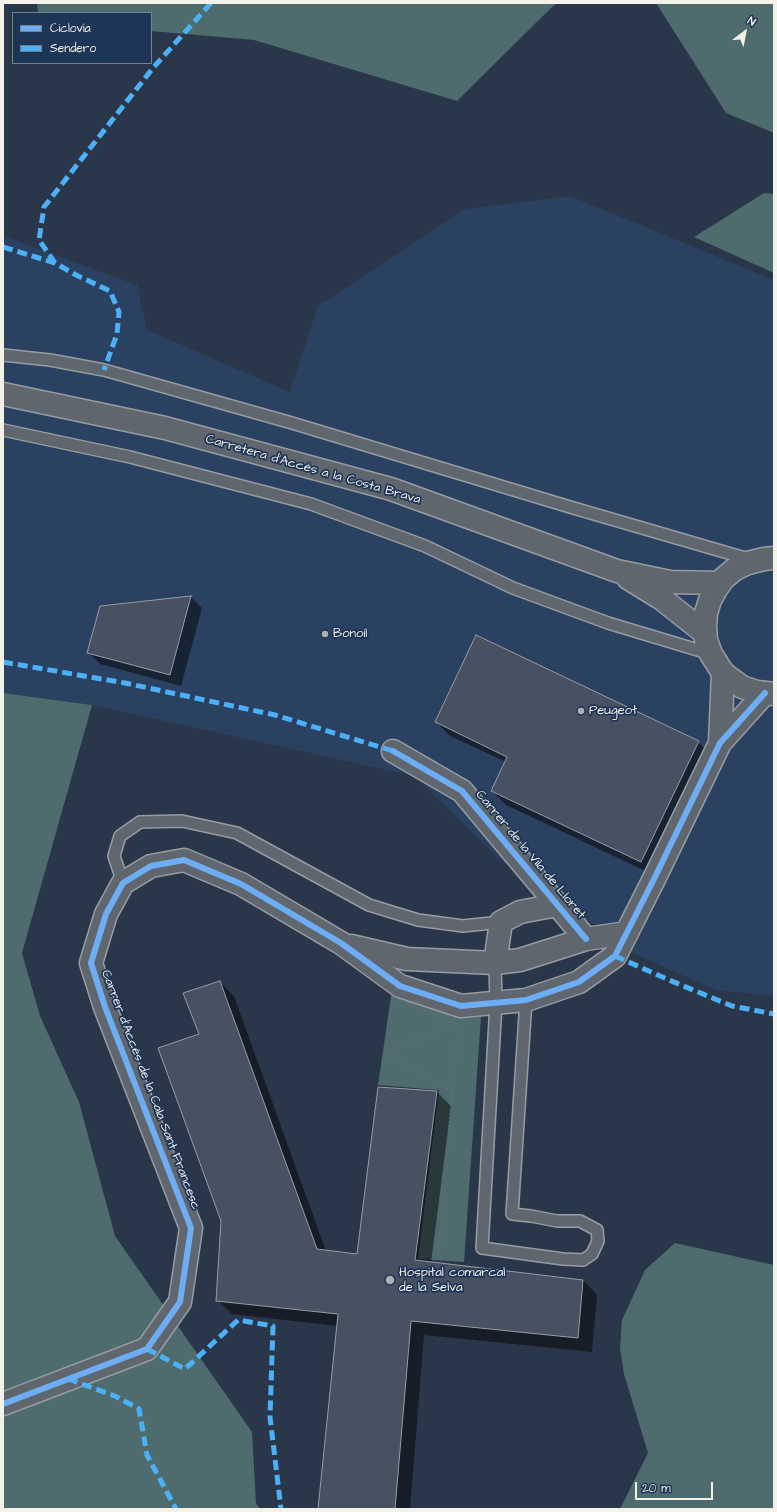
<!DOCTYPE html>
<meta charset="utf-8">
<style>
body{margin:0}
#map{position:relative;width:777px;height:1512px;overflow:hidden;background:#2a374a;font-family:"Architects Daughter",sans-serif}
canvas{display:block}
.frame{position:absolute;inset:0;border:4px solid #f4f1e8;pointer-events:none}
.legend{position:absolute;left:12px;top:12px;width:140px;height:52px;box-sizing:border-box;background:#1d3557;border:1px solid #738091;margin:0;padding:5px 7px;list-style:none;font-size:12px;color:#f4f1e8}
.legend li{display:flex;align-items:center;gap:8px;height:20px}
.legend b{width:20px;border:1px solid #738091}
.north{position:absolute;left:725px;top:12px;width:40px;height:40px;-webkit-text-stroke:3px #1d3557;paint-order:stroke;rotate:32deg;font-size:11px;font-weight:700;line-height:16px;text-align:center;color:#f4f1e8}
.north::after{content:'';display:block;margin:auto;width:14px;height:18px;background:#f4f1e8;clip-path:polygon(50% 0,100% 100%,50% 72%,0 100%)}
.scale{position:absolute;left:635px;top:1482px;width:78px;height:18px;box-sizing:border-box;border:2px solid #f4f1e8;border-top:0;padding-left:5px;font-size:12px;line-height:14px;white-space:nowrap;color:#f4f1e8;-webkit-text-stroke:3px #1d3557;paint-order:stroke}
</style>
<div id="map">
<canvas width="777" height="1512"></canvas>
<div class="frame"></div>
<ul class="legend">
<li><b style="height:5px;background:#6dadf4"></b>Ciclovía</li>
<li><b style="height:5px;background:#4cb0f7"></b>Sendero</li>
</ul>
<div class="north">N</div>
<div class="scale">20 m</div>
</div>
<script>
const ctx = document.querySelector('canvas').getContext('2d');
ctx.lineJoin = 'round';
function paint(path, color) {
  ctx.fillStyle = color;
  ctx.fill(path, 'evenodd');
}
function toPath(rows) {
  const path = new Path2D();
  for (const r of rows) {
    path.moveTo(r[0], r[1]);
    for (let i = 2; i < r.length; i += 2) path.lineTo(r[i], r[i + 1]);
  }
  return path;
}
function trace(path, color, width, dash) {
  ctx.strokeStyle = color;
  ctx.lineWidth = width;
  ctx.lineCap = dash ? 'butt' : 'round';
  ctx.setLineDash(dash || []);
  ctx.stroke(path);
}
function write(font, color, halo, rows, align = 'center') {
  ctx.font = font + ' "Architects Daughter",sans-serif';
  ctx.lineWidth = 3.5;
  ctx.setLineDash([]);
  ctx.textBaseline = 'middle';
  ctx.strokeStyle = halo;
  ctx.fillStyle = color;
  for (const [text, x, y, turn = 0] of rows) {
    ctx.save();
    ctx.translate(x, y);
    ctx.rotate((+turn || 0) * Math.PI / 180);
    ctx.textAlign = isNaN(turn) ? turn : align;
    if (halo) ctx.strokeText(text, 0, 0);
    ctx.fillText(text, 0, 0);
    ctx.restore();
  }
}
paint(toPath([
 [570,196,774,280,774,996,716,990,637,955,499,859,415,776,92,705,3,693,3,236,137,285,147,330,290,392,318,306,465,209]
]), '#2b4161');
paint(toPath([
 [37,3,558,3,552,7,457,101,254,40,151,31,151,13,38,13],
 [656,3,774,3,774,133,726,113],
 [764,193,774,194,774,273,694,237],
 [3,693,92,705,22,953,40,1016,79,1102,115,1236,252,1432,256,1504,261,1509,3,1509],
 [392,990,459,1018,481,1017,464,1262,418,1259,439,1090,378,1085],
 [675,1243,774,1265,774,1509,620,1509,648,1453,624,1374,620,1348,622,1320,645,1270]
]), '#4e6b6d');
paint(toPath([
 [191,597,202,608,181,686,100,664,89,653,101,607],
 [436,722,698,742,712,756,656,876,506,805,492,791,506,762,450,736],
 [220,982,234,996,326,1251,358,1255,437,1092,451,1106,431,1263,583,1280,597,1295,592,1352,424,1335,410,1509,319,1509,338,1326,232,1314,218,1300,222,1221,200,1034]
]), '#0007');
const building = toPath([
 [191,596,170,675,87,653,100,606,191,596],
 [476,635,699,741,641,862,491,791,507,757,435,722,476,635],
 [220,981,317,1249,357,1254,378,1087,437,1091,415,1260,583,1280,578,1338,411,1321,395,1509,318,1509,338,1314,216,1301,221,1221,158,1048,199,1034,183,993,220,981]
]);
paint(building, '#485161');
trace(building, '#979ca3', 1);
const lane = toPath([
 [3,355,50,360,104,370,292,423,570,507,752,560],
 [3,430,130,457,311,504,425,546,513,588,608,623,711,654],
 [123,883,114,856,120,836,140,822,182,821,237,833,369,905,418,920,463,926,501,922],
 [495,963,496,1003,482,1248,563,1259,583,1260,592,1254,598,1241,597,1230,580,1221,557,1221,531,1216,512,1214,526,1000]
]);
const street = toPath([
 [720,743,723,673],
 [393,751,462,791,586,939],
 [351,946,407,959,495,963,520,960,586,939,627,933],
 [495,963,501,922,520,912,557,905],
 [3,1404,147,1349,180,1302,191,1228,105,1007,91,963,106,914,123,883,151,866,184,860,241,884,341,943,400,986,461,1006,526,1000,579,982,615,956,655,877,720,743,765,693]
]);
const secondary = toPath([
 [3,394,165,428,391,489,617,571,670,582,720,583],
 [774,558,764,559,748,563,735,569,724,578,716,589,710,600,706,613,705,626,706,640,711,654,723,673,742,687,757,692,774,694],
 [628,578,662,599,705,633]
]);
trace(lane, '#979ca3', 14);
trace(street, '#979ca3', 25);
trace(secondary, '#979ca3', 25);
trace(toPath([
 [392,997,458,1024,385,1052,392,997],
 [385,1052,452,1092],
 [438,1254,458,1029]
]), '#666d76', 2.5, [1, 3]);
trace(lane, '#60666e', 11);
trace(street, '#60666e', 22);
trace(secondary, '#60666e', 22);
trace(toPath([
 [3,247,55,263,76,275,110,291,119,312,117,334,104,370],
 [55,263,39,240,44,207,153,68,211,3],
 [3,662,125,683,275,715,393,751],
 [615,956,669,980,732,1006,774,1014],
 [147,1349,185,1369,238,1320,273,1326,270,1417,281,1509],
 [68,1379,115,1396,139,1409,147,1455,176,1509]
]), '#4cb0f7', 5, [10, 5]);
trace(toPath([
 [393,751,462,791,586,939],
 [3,1404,147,1349,180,1302,191,1228,105,1007,91,963,106,914,123,883,151,866,184,860,241,884,341,943,400,986,461,1006,526,1000,579,982,615,956,655,877,720,743,765,693]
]), '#6dadf4', 6);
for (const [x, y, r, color] of [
 [325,634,4,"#adb0b1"],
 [581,711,4,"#adb0b1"],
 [390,1280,5,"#adb0b1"]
]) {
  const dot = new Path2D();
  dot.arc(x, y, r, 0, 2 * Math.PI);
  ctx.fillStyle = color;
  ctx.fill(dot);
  trace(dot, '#1d3557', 1.5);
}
write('13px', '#f4f1e8', '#1d3557', [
 ["Carretera d'Accés a la Costa Brava",313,470,16],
 ["Carrer de la Vila de Lloret",530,855,50],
 ["Carrer d'Accés de la Cala Sant Francesc",150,1090,69]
]);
write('13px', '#f4f1e8', '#1d3557', [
 ["Bonoil",333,634],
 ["Peugeot",589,711],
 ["Hospital comarcal",399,1273],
 ["de la Selva",399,1288]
], 'left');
</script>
